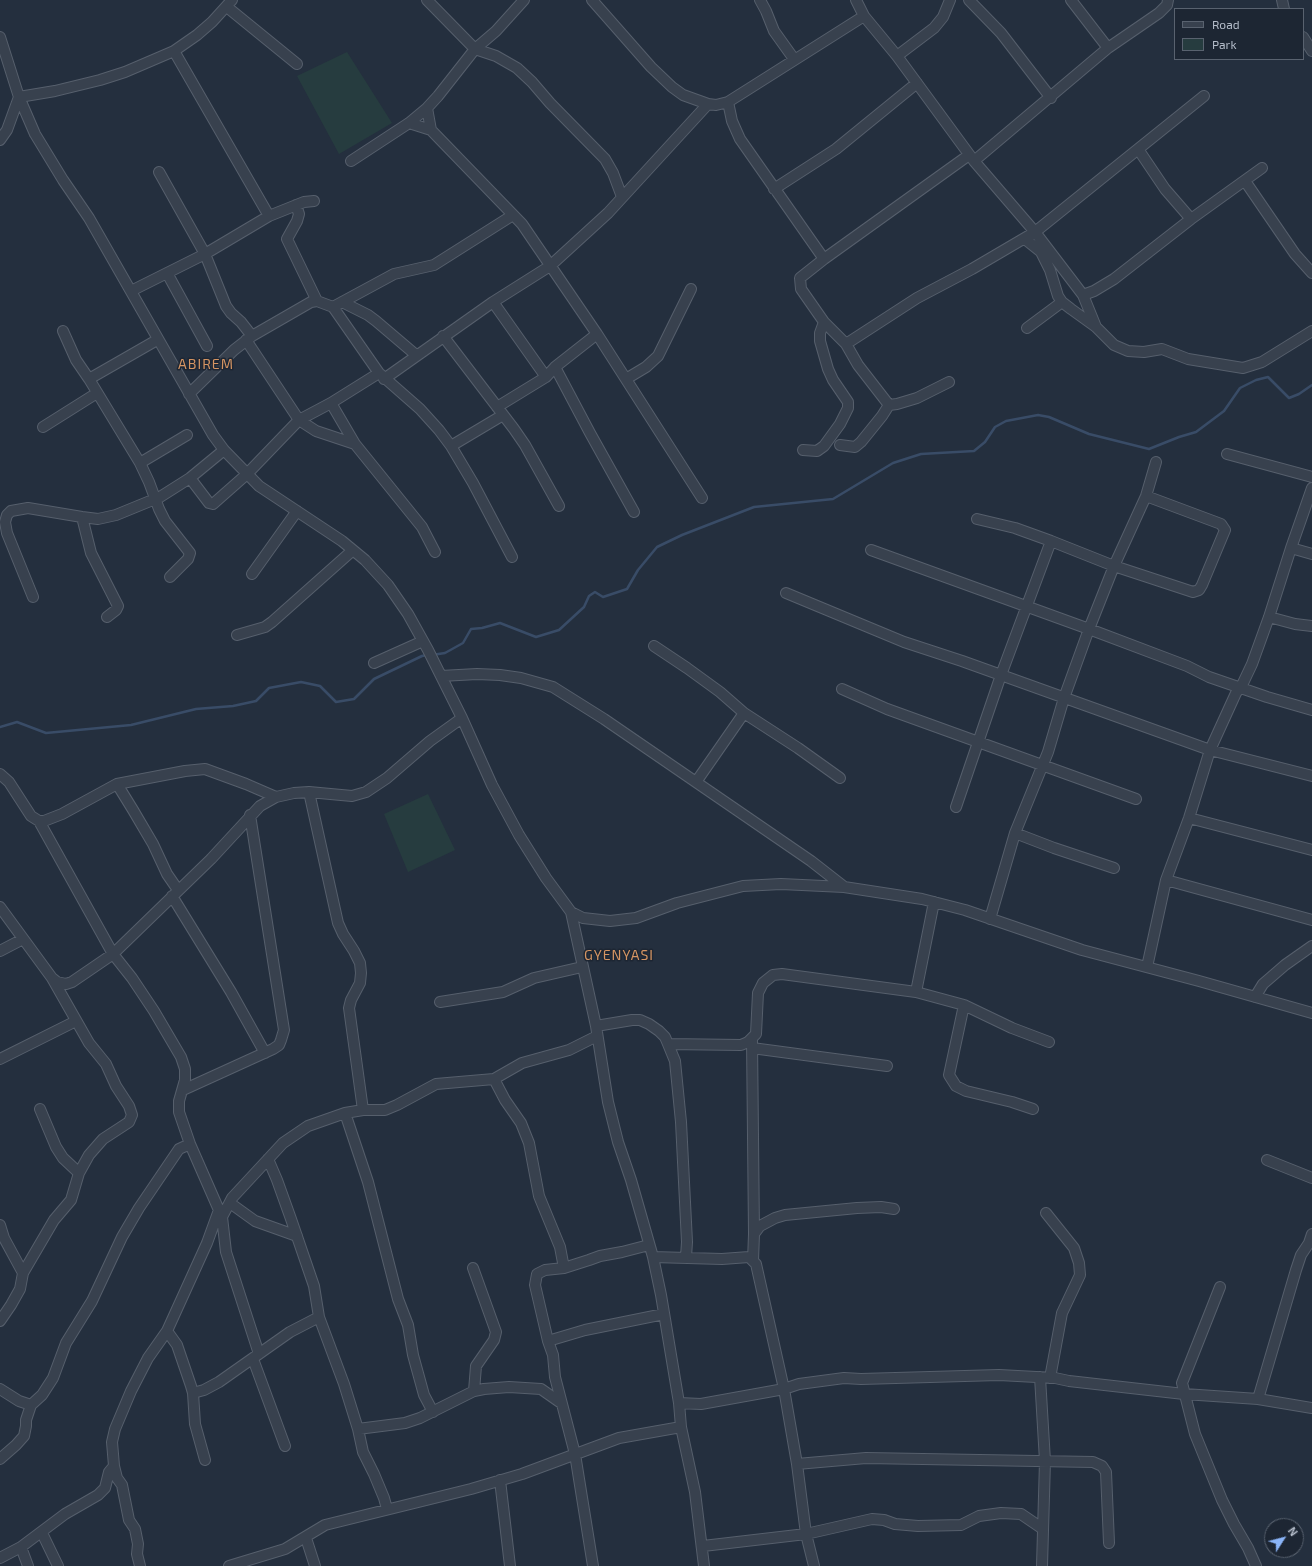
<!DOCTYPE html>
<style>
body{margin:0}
#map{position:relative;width:1312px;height:1566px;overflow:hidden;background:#242f3e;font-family:"Exo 2",sans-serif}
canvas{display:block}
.legend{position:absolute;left:1174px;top:8px;width:130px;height:52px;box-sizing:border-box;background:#1d2633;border:1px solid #59626f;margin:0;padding:5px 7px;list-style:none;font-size:12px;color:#b4bcc9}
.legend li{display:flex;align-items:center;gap:8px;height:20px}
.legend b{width:20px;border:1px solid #59626f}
.north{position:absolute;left:1264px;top:1518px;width:40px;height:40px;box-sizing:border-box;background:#1d2633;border:1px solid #59626f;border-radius:50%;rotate:54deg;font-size:11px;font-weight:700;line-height:16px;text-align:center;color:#b4bcc9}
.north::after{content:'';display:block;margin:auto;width:14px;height:18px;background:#8ab4f8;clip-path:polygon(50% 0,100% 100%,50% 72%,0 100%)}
</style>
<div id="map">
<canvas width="1312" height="1566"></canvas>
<ul class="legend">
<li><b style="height:5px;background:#38414e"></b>Road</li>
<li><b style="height:11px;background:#263c3f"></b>Park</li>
</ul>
<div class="north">N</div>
</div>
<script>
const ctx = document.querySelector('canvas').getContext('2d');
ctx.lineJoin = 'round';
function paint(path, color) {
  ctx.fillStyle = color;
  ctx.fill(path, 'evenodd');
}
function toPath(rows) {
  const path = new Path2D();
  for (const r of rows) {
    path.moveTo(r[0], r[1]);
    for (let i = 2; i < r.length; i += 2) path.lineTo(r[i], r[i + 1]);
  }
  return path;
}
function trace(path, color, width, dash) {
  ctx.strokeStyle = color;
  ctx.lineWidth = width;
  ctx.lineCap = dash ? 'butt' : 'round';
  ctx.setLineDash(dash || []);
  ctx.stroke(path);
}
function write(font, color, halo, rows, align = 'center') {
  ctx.font = font + ' "Exo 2",sans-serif';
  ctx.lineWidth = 3;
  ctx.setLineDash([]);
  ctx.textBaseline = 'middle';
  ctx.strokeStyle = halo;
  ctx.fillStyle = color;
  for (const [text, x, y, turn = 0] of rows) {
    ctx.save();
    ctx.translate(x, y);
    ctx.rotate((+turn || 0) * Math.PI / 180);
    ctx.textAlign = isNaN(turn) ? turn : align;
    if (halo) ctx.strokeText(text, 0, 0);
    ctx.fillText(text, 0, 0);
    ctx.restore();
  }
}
paint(toPath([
 [347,52,392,123,339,154,297,76],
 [428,794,455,850,408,872,384,814]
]), '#263c3f');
trace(toPath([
 [432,655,445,653,463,643,471,629,482,628,500,623,536,637,559,630,584,607,589,596,595,592,603,597,627,589,638,570,657,547,682,535,754,507,833,499,893,463,921,454,974,451,985,442,995,427,1006,421,1038,415,1049,417,1089,434,1149,449,1179,437,1196,432,1224,411,1240,388,1256,380,1268,377,1289,398,1299,394,1312,385],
 [0,727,17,722,46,733,131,725,196,709,233,706,256,701,269,688,301,682,320,686,336,702,354,699,374,679,422,656,427,655]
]), '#394c67', 2.5);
const minor = toPath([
 [427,0,475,49,496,56,517,68,532,82,550,103,605,159,613,173,622,197],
 [592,0,651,67,672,87,683,95,708,104,716,105,728,102,732,121,740,139,824,259],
 [760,0,766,11,774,31,794,59],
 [856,0,864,16,897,56,974,161,1035,232,1083,295,1096,327],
 [969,0,1001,33,1051,98],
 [1071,0,1108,48],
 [1282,0,1284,9],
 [227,7,297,64],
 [0,37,19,97,35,134,63,180,89,218,213,435,224,450,259,486,342,541,365,560,388,585,408,614,428,650,462,718,492,785,519,835,546,878,571,912,583,918,610,921,636,918,677,903,743,886,781,884,844,887,922,899,965,910,1082,950,1199,981,1312,1013],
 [1303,37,1312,51],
 [174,51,269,216],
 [897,56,934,28,943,17,950,0],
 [728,102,864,16],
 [427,108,431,130],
 [409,123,431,130,522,224,597,334,702,498],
 [0,140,7,130,19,97,55,91,100,80,125,72,174,51,197,35,212,22,232,0],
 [1138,149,1165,189,1191,219],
 [969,155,824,259,800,278,801,289,824,322,846,344,917,298,972,269,1035,232,1204,96],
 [351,161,409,123,427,108,438,96,475,49,496,31,524,0],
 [974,161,1108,48,1159,13,1167,5,1168,0],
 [159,172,205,254,226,306,231,313,241,322,252,336],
 [1245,181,1295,254,1312,273],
 [774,189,836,149,917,83],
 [296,205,299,214,297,221,287,239,317,301],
 [1025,239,1045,255],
 [167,273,207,346],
 [131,291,205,254,269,216,304,202,314,201],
 [1083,295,1094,291,1114,279,1191,219,1262,168],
 [342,302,368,315,376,321,416,355],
 [493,302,546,377],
 [1062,302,1071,309,1096,327,1114,345,1128,351,1144,352,1162,349,1188,359,1243,368,1262,362,1312,331],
 [333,307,394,274,434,265,513,215],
 [1027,328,1062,302,1058,296,1050,270,1041,252,1041,240],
 [63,331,76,360,89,379,140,463,149,482,159,509,165,521,190,553,188,559,170,577],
 [443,336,514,429,525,445,559,506],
 [246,340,299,420,316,431,355,444,422,527,435,552],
 [846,344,858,365,889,405,897,404,917,398,949,382],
 [555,367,590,433,634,512],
 [89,379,157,340],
 [384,379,493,302,550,266,608,213,708,104],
 [626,379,646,367,658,356,691,289],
 [189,394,234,350,252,336,311,302,317,301,333,307,379,373,420,409,439,430,451,446,473,483,512,557],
 [331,403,355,444],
 [497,407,546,377,555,367,597,334],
 [43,427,97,393],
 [840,445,855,447,861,442,882,416,889,405],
 [451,446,503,415],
 [803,450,817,451,824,446,840,424,848,408,848,402,833,380,828,369,820,341,820,333,824,322],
 [1227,454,1312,477],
 [140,463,187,435],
 [190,478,209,503,213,504,247,474,299,420,331,403,379,373],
 [82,517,91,553,118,606,116,610,107,617],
 [977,519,1015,528,1051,541,1114,566,1193,592,1199,590,1202,585,1225,530,1221,524,1146,496],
 [1291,548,1312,554],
 [871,550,1089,629,1187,666,1209,677,1267,697,1312,710],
 [252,574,297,511],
 [786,593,904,642,962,661,1210,750,1312,776],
 [33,597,7,533,5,522,7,515,11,511,28,508,82,517,98,519,116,515,160,497,190,478,224,450],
 [1269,617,1295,624,1312,626],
 [237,635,265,627,272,622,353,550],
 [654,646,687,668,720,692,744,713,696,782],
 [374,663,423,641],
 [441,676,477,674,500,675,521,678,553,687,604,719,811,861,843,886],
 [842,689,887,709,1136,799],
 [744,713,798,748,840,778],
 [0,774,9,782,31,816,39,821,44,821,62,814,117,784,185,771,205,769,246,784,276,797],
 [117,784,133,810,153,844,167,874,178,890],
 [309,792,338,923,343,934,354,951,360,963,361,973,360,983,351,1000,349,1008,363,1110],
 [956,807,1001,675,1051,541],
 [1189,818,1312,850],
 [39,821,113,954,132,978,154,1011,181,1057,185,1069,185,1080,179,1101,179,1112,190,1144,222,1217,226,1252,259,1354],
 [1015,833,1054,848,1114,868],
 [1166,880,1312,920],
 [172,896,231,992,265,1053],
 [0,907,52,978,89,1043,106,1064,116,1086,129,1106,132,1115,129,1122,103,1139,89,1155,79,1173,71,1200,54,1220,23,1273,20,1289,11,1305,0,1321],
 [571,912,596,1026,608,1102,618,1142,631,1180,653,1257,661,1295,679,1403,681,1427,695,1492,704,1566],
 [990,919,1015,833,1048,752,1064,698,1089,629,1114,566,1146,496,1156,462],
 [0,951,23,939],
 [1147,967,1166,880,1189,818,1210,750,1236,693,1243,683,1252,664,1269,617,1291,548,1312,488],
 [52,978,57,982,66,984,72,982,113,954,211,859,260,806,276,797,294,793,309,792,352,796,366,792,387,778,430,741,462,718],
 [916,992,934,902],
 [1255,997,1263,984,1270,978,1285,965,1312,946],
 [440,1002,503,992,534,978,582,967],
 [964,1005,1012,1028,1049,1042],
 [596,1026,632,1020,640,1020,649,1024,659,1031,665,1037,668,1044,675,1061,681,1122,687,1242,686,1257],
 [752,1039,754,1234],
 [668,1044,741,1045,748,1042,756,1034,758,993,763,983,773,975,782,974,916,992,964,1005,949,1075,956,1086,966,1091,1012,1102,1033,1109],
 [752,1048,887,1066],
 [0,1059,76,1021],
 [494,1079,522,1063,569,1050,597,1036],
 [183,1090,273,1049,279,1045,281,1040,284,1030,250,815],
 [40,1109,56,1147,63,1158,79,1173],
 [345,1113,368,1182,398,1299,408,1325,413,1355,424,1395,433,1412],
 [268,1159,277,1180,291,1219,314,1286,319,1317,344,1384,358,1429,363,1452,374,1474,384,1498,387,1509],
 [1267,1160,1312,1178],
 [230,1203,255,1221,297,1236],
 [1046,1213,1074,1248,1079,1263,1080,1275,1062,1313,1050,1378],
 [222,1217,232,1198,283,1143,308,1126,345,1113,363,1110,385,1110,397,1105,436,1084,494,1079,505,1100,521,1123,529,1143,539,1196,560,1247,564,1268],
 [0,1225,4,1238,23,1273],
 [653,1257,722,1259,749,1257,756,1264,784,1389,797,1464,806,1534,814,1566],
 [753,1261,754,1234,760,1226,775,1218,785,1215,857,1208,881,1207,894,1209],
 [473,1268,496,1332,494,1340,476,1366,474,1391],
 [1220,1287,1182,1383,1195,1434,1222,1500,1234,1524,1248,1548,1256,1566],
 [167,1331,177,1345,191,1386,193,1393,195,1424,205,1460],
 [548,1341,535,1285,537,1274,545,1270,564,1268,589,1260,600,1256,622,1252,649,1245],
 [253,1359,285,1446],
 [1040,1377,1045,1461,1042,1566],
 [0,1389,19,1401,31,1405],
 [193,1393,204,1390,219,1382,290,1332,319,1317],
 [1258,1399,1296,1270,1301,1255,1309,1243,1312,1234],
 [679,1403,701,1404,784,1389,799,1384,844,1378,861,1379,999,1375,1055,1378,1069,1381,1184,1394,1258,1399,1312,1408],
 [358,1429,405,1423,420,1418,474,1391,484,1389,509,1387,541,1389,561,1403],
 [0,1459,16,1445,24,1436,26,1426,26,1420,31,1405,42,1395,53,1378,66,1343,92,1301,122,1237,139,1208,179,1149,190,1144],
 [797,1464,866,1458,1093,1462,1102,1466,1106,1472,1109,1543],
 [114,1466,117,1478,122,1485,129,1520,135,1529,138,1544,137,1554,140,1566],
 [500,1480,510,1566],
 [42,1533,58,1566],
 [306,1538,315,1566],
 [703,1546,806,1534,872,1519,884,1520,895,1524,918,1526,961,1525,979,1516,1001,1513,1021,1514,1043,1529],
 [21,1547,28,1566],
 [0,1558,21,1547,65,1514,98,1495,105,1488,109,1472,114,1466,112,1442,115,1429,131,1391,148,1358,167,1331,207,1243,219,1210],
 [229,1566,285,1549,325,1525,471,1489,522,1474,619,1438,681,1427],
 [593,1566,575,1454,555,1377,553,1355,548,1341,585,1330,664,1314]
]);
trace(minor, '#565f6c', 12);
trace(minor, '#38414e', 10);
ctx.letterSpacing = '1px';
write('14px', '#d59563', '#1d2633', [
 ["ABIREM",206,364],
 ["GYENYASI",619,955]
]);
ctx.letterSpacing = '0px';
</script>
